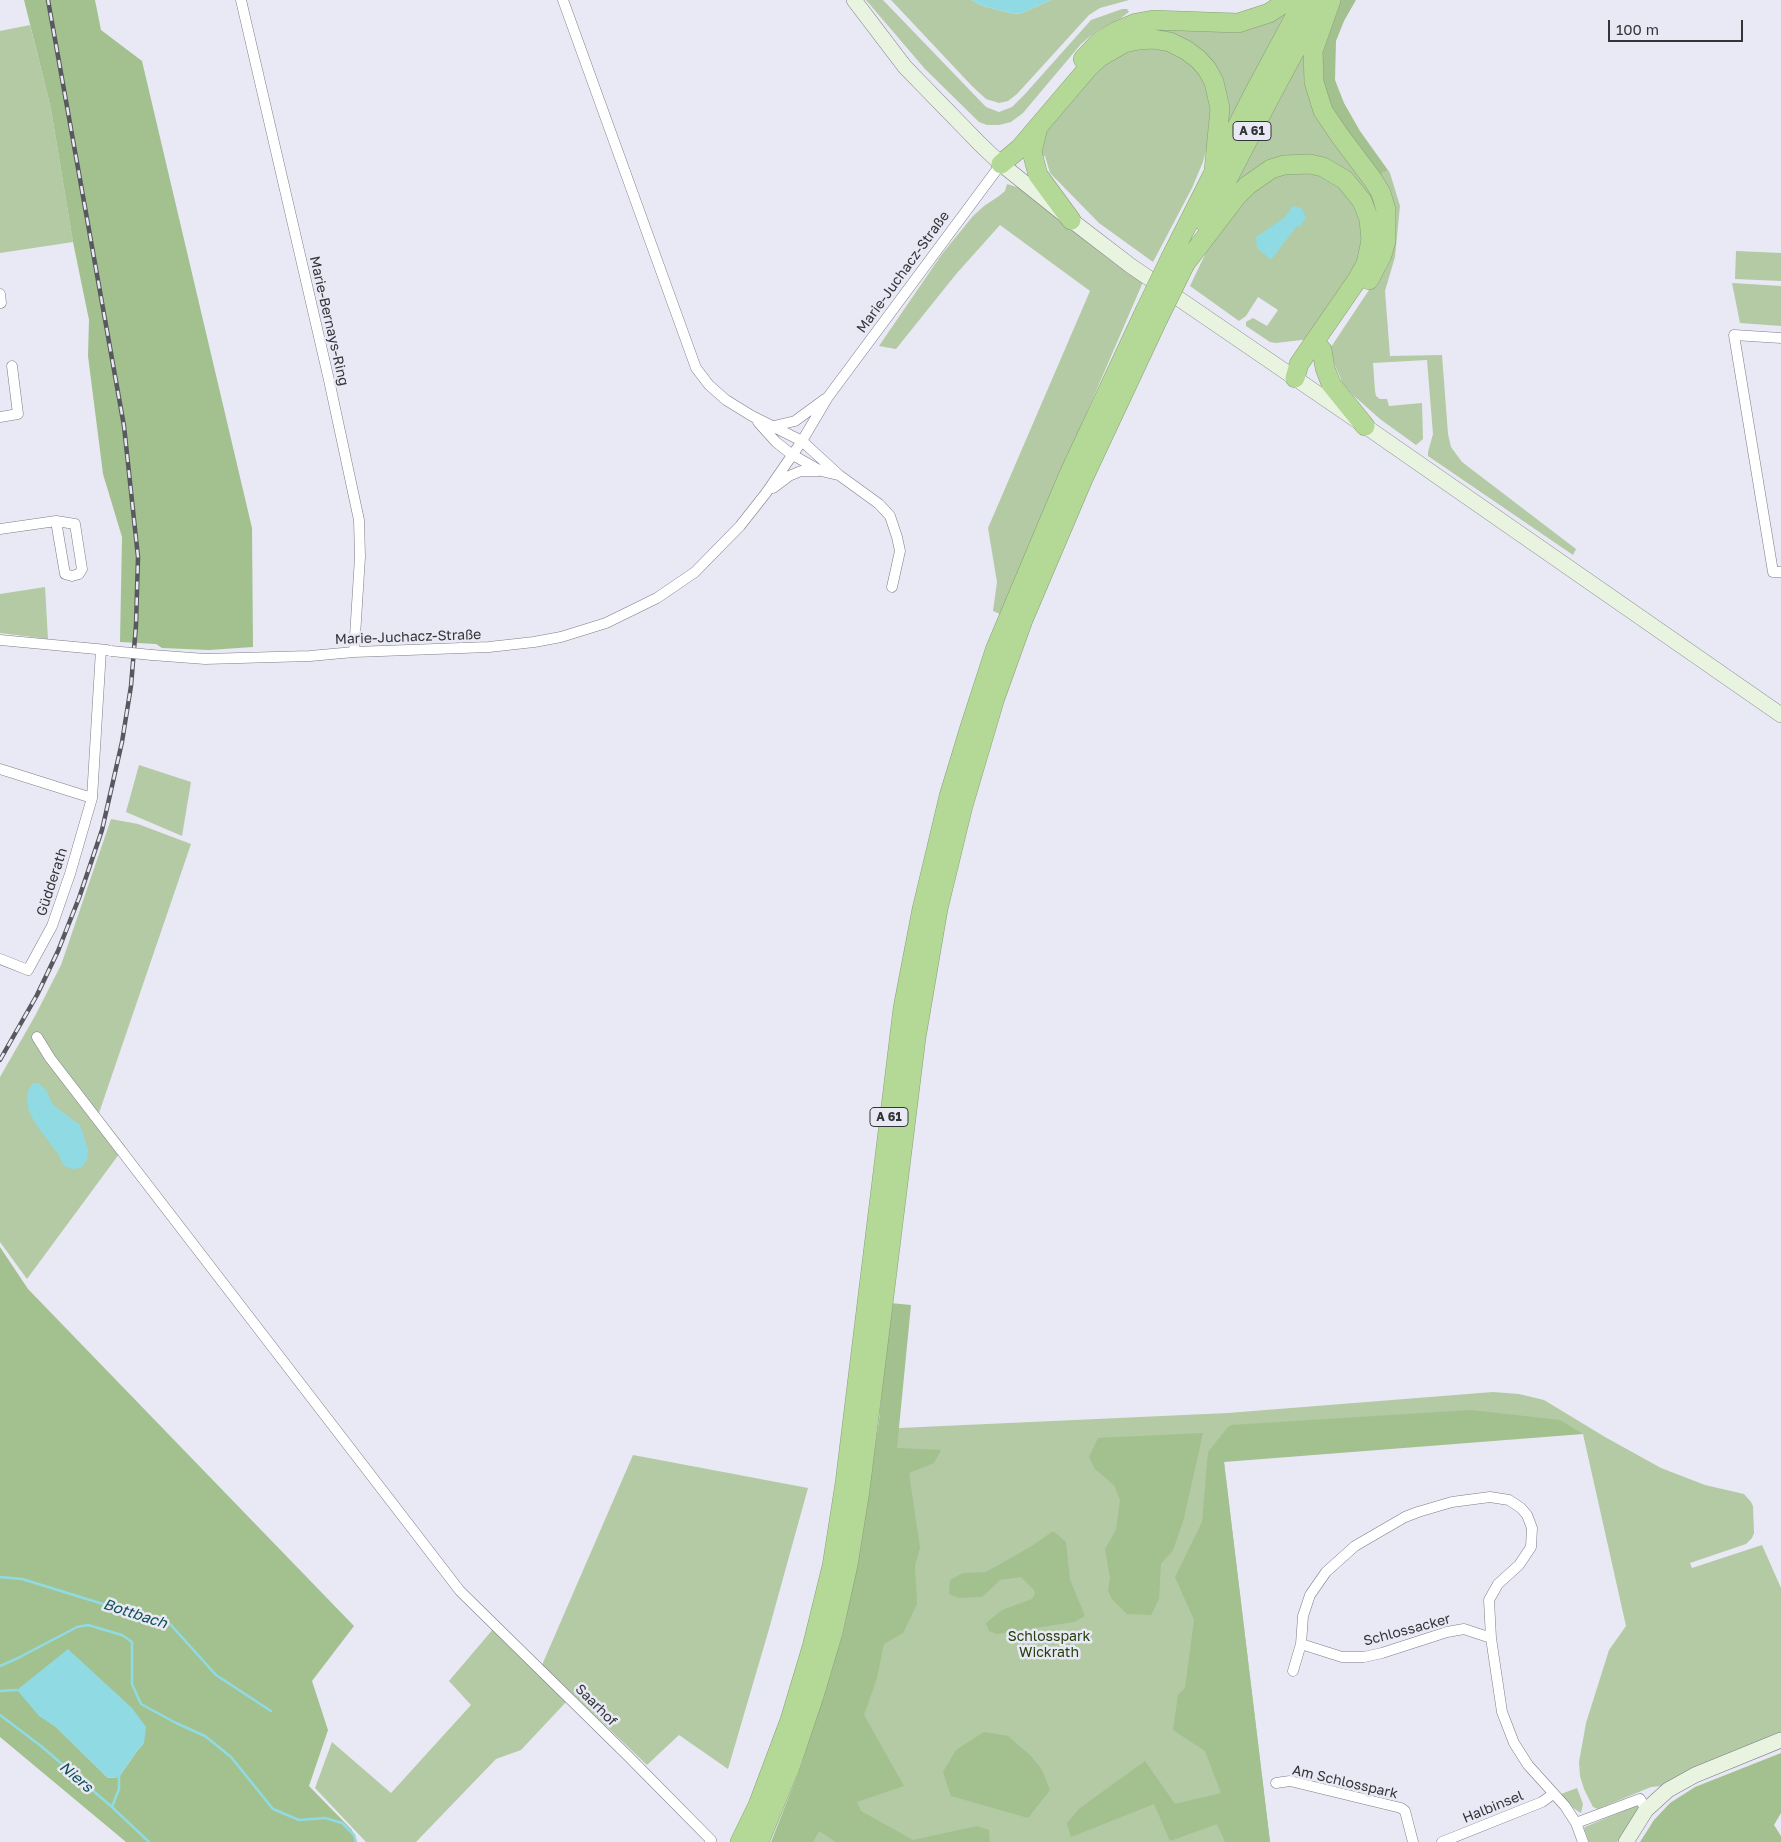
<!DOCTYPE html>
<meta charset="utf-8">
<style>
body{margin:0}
#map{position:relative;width:1781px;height:1842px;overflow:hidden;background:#e8e9f4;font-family:"Golos Text",sans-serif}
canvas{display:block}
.scale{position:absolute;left:1608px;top:20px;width:135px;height:22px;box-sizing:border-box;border:2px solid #343539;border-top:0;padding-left:6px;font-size:15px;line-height:18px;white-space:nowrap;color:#343539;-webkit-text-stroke:4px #e8e9f4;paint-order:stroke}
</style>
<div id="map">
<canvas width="1781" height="1842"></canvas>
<div class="scale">100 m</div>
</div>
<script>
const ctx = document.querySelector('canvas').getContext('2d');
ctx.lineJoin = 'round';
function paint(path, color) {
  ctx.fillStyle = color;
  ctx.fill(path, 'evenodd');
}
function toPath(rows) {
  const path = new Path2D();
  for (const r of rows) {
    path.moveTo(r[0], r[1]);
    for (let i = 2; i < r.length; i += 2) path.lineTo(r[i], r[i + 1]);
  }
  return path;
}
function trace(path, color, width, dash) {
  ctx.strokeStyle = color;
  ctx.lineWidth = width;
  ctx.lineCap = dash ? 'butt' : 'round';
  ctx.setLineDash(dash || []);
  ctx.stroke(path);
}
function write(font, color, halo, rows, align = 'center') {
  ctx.font = font + ' "Golos Text",sans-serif';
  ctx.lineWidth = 5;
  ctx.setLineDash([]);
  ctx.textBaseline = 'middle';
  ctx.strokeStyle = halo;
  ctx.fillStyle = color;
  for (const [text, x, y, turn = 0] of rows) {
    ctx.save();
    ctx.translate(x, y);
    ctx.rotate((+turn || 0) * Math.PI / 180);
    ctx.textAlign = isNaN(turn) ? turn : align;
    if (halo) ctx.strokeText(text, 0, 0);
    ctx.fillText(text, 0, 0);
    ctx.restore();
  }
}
paint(toPath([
 [866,0,883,0,986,107,999,112,1012,107,1025,94,1091,20,1122,9,1127,9,1129,12,1121,18,1095,32,1081,44,1023,113,1011,122,999,125,987,125,979,122,925,69],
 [891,0,971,0,983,6,1014,14,1022,13,1051,0,1129,0,1100,8,1089,15,1017,94,1008,101,999,103,986,99,972,86],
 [1288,9,1223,133,1223,94,1158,36,1112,36],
 [30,25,51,109,73,242,0,253,0,31],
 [1309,43,1383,217,1367,270,1371,210,1301,160,1230,195],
 [1164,48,1191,60,1211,87,1210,136,1203,162,1192,188,1153,262,1099,223,1050,173,1045,156,1037,157,1040,135,1077,88,1121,50],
 [1313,170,1354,196,1365,222,1358,268,1310,339,1276,343,1270,342,1246,326,1246,322,1253,318,1267,326,1278,310,1258,297,1246,316,1239,321,1190,286,1211,242,1234,207,1273,175],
 [1387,171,1390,173,1400,206,1395,257,1385,291,1390,356,1442,355,1448,434,1451,447,1462,462,1576,549,1573,555,1428,456,1428,452,1433,434,1427,360,1373,363,1375,391,1376,396,1380,399,1387,399,1389,406,1422,403,1423,439,1416,445,1380,419,1353,395,1342,382,1330,353,1331,347,1383,269,1381,180,1382,173],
 [1007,184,1020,188,1143,282,1000,614,993,611,997,582,988,528,1090,291,1000,225,957,273,896,349,879,346,942,254,973,216,984,206,999,196,1005,191],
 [1736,251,1781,253,1781,281,1735,279],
 [1732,283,1781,286,1781,326,1740,323],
 [45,587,48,639,0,633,0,594],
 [139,765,191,782,182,836,126,812],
 [111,819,138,824,191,844,99,1113,125,1146,27,1279,0,1242,0,1077,35,1016,61,965],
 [1493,1392,1519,1394,1544,1400,1605,1437,1661,1468,1705,1485,1744,1494,1751,1502,1753,1506,1754,1533,1752,1538,1746,1544,1690,1563,1692,1568,1762,1545,1781,1588,1781,1734,1662,1786,1651,1787,1598,1809,1593,1807,1584,1789,1580,1776,1579,1762,1586,1723,1609,1650,1626,1626,1583,1434,1231,1425,1224,1462,1270,1842,772,1842,806,1768,857,1598,882,1459,899,1428,1228,1413],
 [633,1455,808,1488,769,1629,728,1769,679,1735,647,1765,542,1665],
 [494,1628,567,1701,521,1750,496,1759,416,1842,366,1842,315,1788,332,1742,391,1793,471,1705,449,1681],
 [1577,1788,1583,1804,1581,1813,1573,1808,1561,1794],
 [1635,1806,1641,1806,1617,1842,1589,1842,1584,1828,1585,1827]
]), '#b3caa4');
paint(toPath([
 [24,0,95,0,101,30,142,61,252,528,253,647,209,650,162,648,156,644,120,642,122,537,103,474,88,356,89,320,73,242,51,109],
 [1337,0,1356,0,1344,21,1336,41,1335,80,1344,103,1360,131,1390,173,1387,171,1382,173,1381,180,1336,119,1322,85,1320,40],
 [0,1247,28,1289,354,1626,312,1681,328,1730,309,1786,352,1830,355,1842,126,1842,0,1737],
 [39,1715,144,1743,137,1751,119,1777,108,1778,56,1727],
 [890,1303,911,1305,897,1448,941,1450,934,1463,909,1473,920,1548,915,1565,917,1604,903,1633,884,1644,877,1678,864,1715,904,1786,857,1802,861,1811,913,1840,977,1826,989,1830,990,1842,836,1842,819,1831,813,1842,771,1842,801,1766,843,1633,857,1564,879,1421],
 [1471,1410,1560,1420,1583,1434,1224,1462,1270,1842,1225,1842,1217,1824,1170,1841,1154,1804,1071,1837,1067,1823,1080,1808,1145,1761,1175,1804,1221,1793,1205,1751,1173,1730,1178,1695,1185,1688,1194,1620,1175,1577,1202,1522,1208,1452,1228,1427,1231,1425],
 [1203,1433,1183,1522,1173,1550,1161,1564,1159,1599,1151,1615,1127,1614,1112,1599,1108,1591,1110,1578,1105,1549,1116,1530,1120,1500,1114,1485,1095,1469,1089,1457,1098,1438],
 [1053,1531,1066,1542,1070,1580,1085,1616,1074,1622,997,1634,989,1631,986,1623,1002,1610,1032,1599,1035,1594,1034,1590,1021,1577,1000,1580,982,1597,959,1598,949,1594,950,1580,963,1573,986,1572,1032,1546],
 [984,1732,1008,1736,1031,1756,1042,1770,1050,1790,1028,1818,951,1796,943,1772,956,1750],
 [1781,1753,1781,1813,1774,1825,1781,1836,1781,1842,1640,1842,1654,1820,1670,1803,1695,1787]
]), '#a3c08f');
paint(toPath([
 [971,0,1051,0,1022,13,1014,14,983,6],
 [1293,206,1301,208,1306,217,1301,226,1296,227,1271,260,1257,248,1256,237,1284,218],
 [33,1083,39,1083,46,1090,53,1105,80,1125,88,1149,87,1160,81,1168,72,1169,64,1166,58,1154,37,1126,29,1112,27,1099,28,1090],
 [68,1649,132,1708,146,1727,144,1743,137,1751,119,1777,108,1778,56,1727,39,1716,17,1690]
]), '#90dbe3');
trace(toPath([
 [0,1577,22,1579,171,1625,216,1675,271,1711],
 [0,1666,18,1658,77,1627,88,1625,122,1635,132,1642,132,1684,141,1704,176,1723,205,1736,231,1757,273,1809,299,1820,325,1818,342,1823,354,1835,356,1842],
 [0,1691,17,1690],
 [0,1715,41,1746,112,1807,149,1842],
 [112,1807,119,1789,119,1777]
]), '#90dbe3', 2.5);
const minor = toPath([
 [241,0,329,380,359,520,360,557,354,652],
 [563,0,696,368,709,385,726,400,752,416,802,441,839,475,879,504,890,516,897,537,900,551,892,587],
 [0,294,1,303,0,303],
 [1781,338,1734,335,1773,572,1781,572],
 [0,417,18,414,12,366],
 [758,422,776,442,791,454,821,471,838,475],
 [774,426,795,421,825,399],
 [773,488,789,476,801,471,818,471],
 [0,529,56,521,75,524,82,569,79,574,72,576,65,574,56,521],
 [0,640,107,650],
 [152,655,205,659,310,656,354,652,489,647,534,642,561,637,606,623,657,598,695,572,740,526,766,493,802,441,828,397,1001,164],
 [0,769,92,798],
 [0,959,28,970,52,926,70,874,92,798,101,650],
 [37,1037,50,1058,460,1591,627,1755,711,1840,710,1842],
 [1491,1638,1464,1629,1447,1632,1382,1653,1364,1657,1342,1657,1301,1644,1303,1616,1310,1595,1326,1572,1355,1546,1405,1517,1418,1512,1452,1502,1490,1497,1509,1500,1521,1508,1527,1515,1532,1528,1531,1547,1519,1565,1498,1584,1489,1600,1491,1638,1502,1712,1514,1743,1528,1765,1565,1806,1576,1823,1583,1842],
 [1293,1671,1301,1644],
 [1276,1783,1290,1781,1401,1808,1405,1811,1413,1842],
 [1576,1823,1640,1799,1646,1810],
 [1442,1842,1542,1802,1553,1794]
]);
const secondary = toPath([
 [854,0,905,67,980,144,1001,164,1071,220,1131,266,1365,426,1781,715],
 [1626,1842,1646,1810,1668,1790,1695,1775,1781,1740]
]);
const motorway = toPath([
 [1331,0,1313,51,1314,82,1323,111,1340,136,1373,180,1381,193,1386,210,1386,241,1382,255,1369,280],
 [1083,59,1100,41,1117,31,1136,23,1153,20,1238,23,1269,13,1289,0],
 [1037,131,1032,152,1038,175,1071,220],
 [1001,164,1020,148,1088,68,1100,57,1124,43,1138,40,1153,39,1170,42,1186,50,1198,59,1207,69,1214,82,1220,108,1214,171],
 [1205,223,1269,99,1319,6],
 [1171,257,1255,91,1304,0],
 [1185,264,1237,196,1248,185,1271,169,1284,165,1310,164,1323,167,1345,180,1362,201,1369,219,1371,240,1366,264,1357,280,1299,364,1295,378],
 [1322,350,1325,368,1331,384,1365,426],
 [740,1842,758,1805,790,1720,812,1647,832,1566,845,1483,903,1008,922,909,949,796,970,727,995,650,1069,474,1144,313],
 [759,1842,790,1767,814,1696,833,1632,848,1565,860,1490,916,1038,938,909,963,806,995,698,1023,620,1083,479,1158,319]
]);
trace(minor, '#7c7d87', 11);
trace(secondary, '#7c7d87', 16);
trace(motorway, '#87a075', 20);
trace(minor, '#fff', 10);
trace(secondary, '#e8f4e0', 15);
trace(motorway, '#b4d996', 19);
const rail = toPath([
 [0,1060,37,995,58,951,79,898,102,830,122,742,131,686,136,625,138,557,124,426,48,0]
]);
trace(rail, '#58595e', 4.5);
trace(rail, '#e8e9f4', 2.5, [8]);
const minorBridge = toPath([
 [111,651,152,655]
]);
const motorwayBridge = toPath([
 [1144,313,1171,257],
 [1158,319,1185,264]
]);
trace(minorBridge, '#7c7d87', 11, []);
trace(motorwayBridge, '#87a075', 20, []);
trace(minorBridge, '#fff', 10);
trace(motorwayBridge, '#b4d996', 19);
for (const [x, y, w] of [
 [1252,131,38],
 [889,1117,38]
]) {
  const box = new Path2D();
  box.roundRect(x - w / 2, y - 9.5, w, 19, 4);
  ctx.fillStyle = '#e8e9f4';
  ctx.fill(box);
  trace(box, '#343539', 1);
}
write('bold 12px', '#343539', null, [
 ["A 61",1252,131],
 ["A 61",889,1117]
]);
write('14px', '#343539', '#e8e9f4', [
 ["Marie-Juchacz-Straße",903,272,-54],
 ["Marie-Bernays-Ring",329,321,77],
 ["Marie-Juchacz-Straße",408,637,-2],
 ["Güdderath",52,882,-72],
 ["Schlossacker",1407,1630,-15],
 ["Saarhof",596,1705,45],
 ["Am Schlosspark",1345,1782,13],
 ["Halbinsel",1493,1807,-22]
]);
write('14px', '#25400b', '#e8e9f4', [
 ["Schlosspark",1049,1637],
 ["Wickrath",1049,1653]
]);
write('italic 15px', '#0f5158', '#e8e9f4', [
 ["Bottbach",135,1614,18],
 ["Niers",76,1777,41]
]);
</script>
